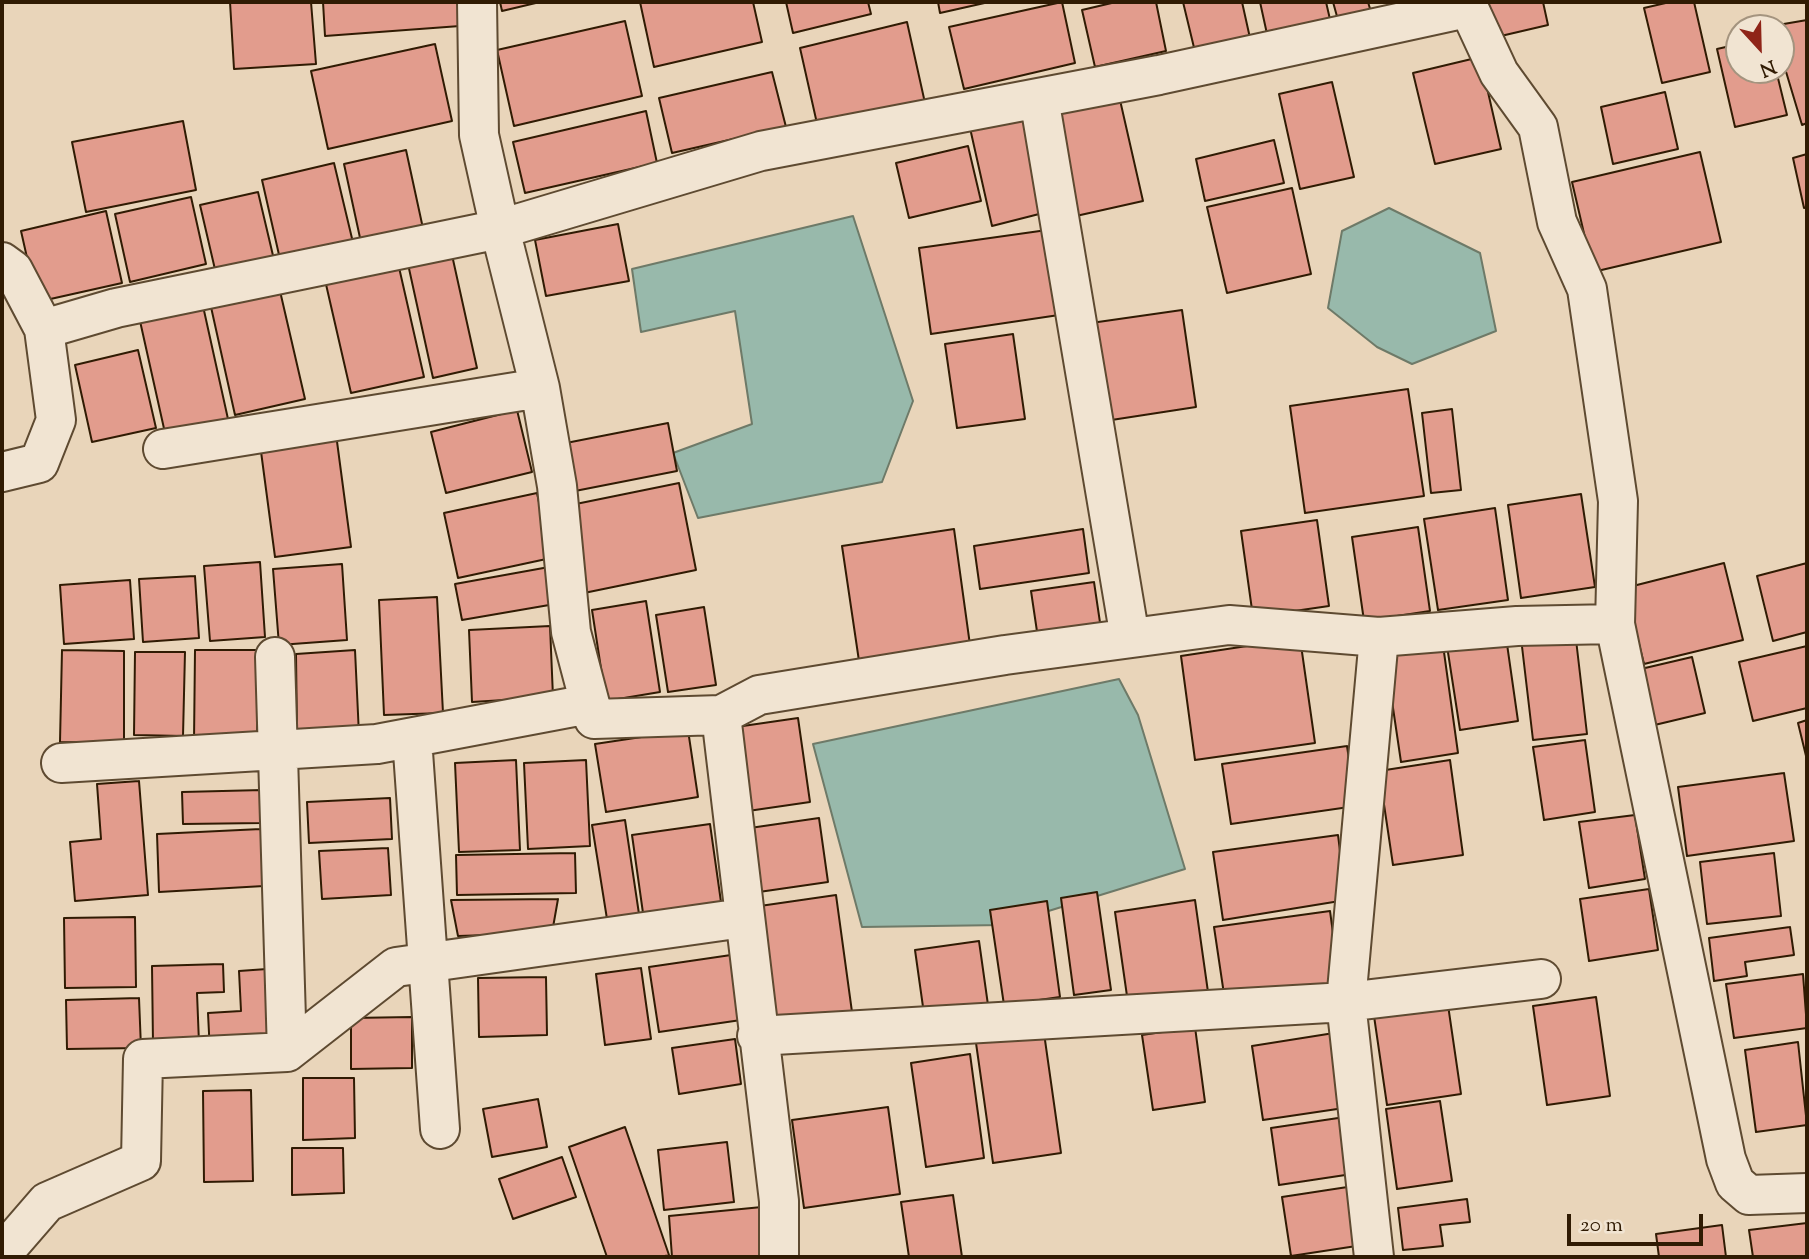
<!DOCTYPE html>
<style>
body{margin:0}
#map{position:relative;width:1809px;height:1259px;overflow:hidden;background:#e9d5ba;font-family:"Sorts Mill Goudy",serif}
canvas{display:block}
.frame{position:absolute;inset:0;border:4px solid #301b03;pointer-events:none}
.north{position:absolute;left:1725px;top:14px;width:70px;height:70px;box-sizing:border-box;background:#f1e4d2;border:2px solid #a4947f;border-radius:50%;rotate:158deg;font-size:19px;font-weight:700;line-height:28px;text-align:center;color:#301b03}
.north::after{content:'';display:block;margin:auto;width:24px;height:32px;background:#8f2418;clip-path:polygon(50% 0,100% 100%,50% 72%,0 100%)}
.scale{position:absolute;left:1567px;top:1214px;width:136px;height:32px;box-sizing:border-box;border:4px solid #301b03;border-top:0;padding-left:9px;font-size:21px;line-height:24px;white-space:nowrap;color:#301b03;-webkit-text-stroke:5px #f1e4d2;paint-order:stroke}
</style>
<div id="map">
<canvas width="1809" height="1259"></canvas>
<div class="frame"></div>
<div class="north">N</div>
<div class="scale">20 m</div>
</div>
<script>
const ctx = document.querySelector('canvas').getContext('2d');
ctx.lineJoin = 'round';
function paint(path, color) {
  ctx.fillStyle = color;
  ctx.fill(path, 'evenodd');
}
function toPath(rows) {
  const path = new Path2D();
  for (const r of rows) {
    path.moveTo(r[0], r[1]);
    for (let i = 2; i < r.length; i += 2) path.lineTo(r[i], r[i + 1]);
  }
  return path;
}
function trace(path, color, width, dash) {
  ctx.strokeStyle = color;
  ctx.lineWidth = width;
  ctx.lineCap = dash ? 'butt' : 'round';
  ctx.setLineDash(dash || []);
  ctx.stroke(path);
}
const water = toPath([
 [1389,208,1480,253,1496,331,1412,364,1377,347,1328,308,1342,231,1389,208],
 [853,216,913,401,882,482,698,518,673,453,752,424,735,311,641,332,632,269,853,216],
 [1119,679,1138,715,1185,869,1003,925,862,927,813,744,1119,679]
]);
paint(water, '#98b9ab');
trace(water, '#6e7a68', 2);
const building = toPath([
 [230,2,311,2,316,64,234,69,230,2],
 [323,2,458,2,460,26,325,36,323,2],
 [500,2,540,2,502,11,500,2],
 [640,2,753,2,762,42,654,67,640,2],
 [786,2,868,2,871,14,793,33,786,2],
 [938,2,989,2,940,13,938,2],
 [1062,2,1075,63,964,89,949,27,1062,2],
 [1116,2,1156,2,1166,51,1095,67,1082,10,1116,2],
 [1183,2,1242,2,1252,47,1197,60,1183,2],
 [1260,2,1326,2,1332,28,1269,43,1260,2],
 [1333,2,1368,2,1371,12,1338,20,1333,2],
 [1479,2,1543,2,1548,25,1488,39,1479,2],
 [1670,2,1694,2,1710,72,1662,83,1644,8,1670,2],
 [1807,20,1807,123,1802,125,1781,55,1781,28,1772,26,1807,20],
 [625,21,642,96,514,126,497,50,625,21],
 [907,22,925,103,818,128,800,48,907,22],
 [435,44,452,121,328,149,311,71,435,44],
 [1739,44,1739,70,1776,70,1787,115,1735,127,1717,49,1739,44],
 [1480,57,1501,149,1435,164,1413,73,1480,57],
 [772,72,786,127,672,153,659,98,772,72],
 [1332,82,1354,177,1300,189,1279,94,1332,82],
 [1665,92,1678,149,1613,164,1601,107,1665,92],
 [1120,100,1143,201,1076,216,1052,115,1120,100],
 [646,111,657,163,525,193,513,142,646,111],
 [1025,115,1047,212,992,226,970,128,1025,115],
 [183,121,196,190,86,212,72,142,183,121],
 [1274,140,1284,183,1205,201,1196,159,1274,140],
 [968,146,981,201,909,218,896,163,968,146],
 [406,150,424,233,362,247,344,164,406,150],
 [1700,152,1721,242,1593,272,1572,182,1700,152],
 [1807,154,1807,207,1804,208,1793,158,1807,154],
 [334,163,355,251,282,268,262,180,334,163],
 [1292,188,1311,274,1227,293,1207,207,1292,188],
 [258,192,275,264,217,278,200,205,258,192],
 [191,197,206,264,130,282,115,214,191,197],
 [106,211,122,283,37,302,21,231,106,211],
 [618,224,629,281,546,296,535,240,618,224],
 [1047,230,1059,315,931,334,919,248,1047,230],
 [452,255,477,368,433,378,408,264,452,255],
 [398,263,424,377,351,393,325,280,398,263],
 [280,291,305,399,235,415,211,307,280,291],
 [203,306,228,419,165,433,140,321,203,306],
 [1182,310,1196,407,1105,421,1091,323,1182,310],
 [1013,334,1025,419,957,428,945,344,1013,334],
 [138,350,156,428,92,442,75,365,138,350],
 [1408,389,1424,496,1305,513,1290,406,1408,389],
 [1452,409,1461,490,1431,493,1422,413,1452,409],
 [517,410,532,472,446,493,431,432,517,410],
 [668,423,677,471,575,491,566,443,668,423],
 [336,434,351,547,275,557,260,444,336,434],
 [679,483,696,570,584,593,566,506,679,483],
 [537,493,551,558,458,578,444,513,537,493],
 [1581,494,1595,587,1521,598,1508,505,1581,494],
 [1495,508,1508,600,1438,610,1424,519,1495,508],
 [1317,520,1329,606,1253,617,1241,531,1317,520],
 [1418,527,1430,611,1364,621,1352,537,1418,527],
 [954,529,970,645,859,661,842,546,954,529],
 [1083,529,1089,573,980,589,974,546,1083,529],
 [260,562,265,637,210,641,204,566,260,562],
 [1724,563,1743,640,1644,664,1625,588,1724,563],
 [1807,563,1807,632,1773,641,1757,576,1807,563],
 [342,564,347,640,279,645,273,569,342,564],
 [549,567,555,604,462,620,455,584,549,567],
 [195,576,199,638,143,642,139,579,195,576],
 [130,580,134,639,64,644,60,585,130,580],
 [1094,582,1102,636,1039,645,1031,591,1094,582],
 [437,597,443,713,384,715,379,600,437,597],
 [646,601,660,692,606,701,592,610,646,601],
 [704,607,716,685,668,692,656,615,704,607],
 [550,626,553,697,472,702,469,630,550,626],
 [1575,631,1587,734,1533,740,1521,638,1575,631],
 [1506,637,1518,721,1460,730,1447,646,1506,637],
 [1300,638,1315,743,1195,760,1181,656,1300,638],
 [1443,645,1458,753,1401,762,1385,654,1443,645],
 [1807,646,1807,708,1753,721,1739,662,1807,646],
 [62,650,124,651,124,743,60,742,62,650],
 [195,650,258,650,257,741,194,741,195,650],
 [355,650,359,735,297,738,296,654,355,650],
 [135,652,185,652,183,736,134,735,135,652],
 [1692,657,1705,713,1642,728,1628,672,1692,657],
 [798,718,810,802,748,811,736,727,798,718],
 [1807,720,1807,760,1798,723,1807,720],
 [688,730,698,797,606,812,595,744,688,730],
 [1585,740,1595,812,1544,820,1533,747,1585,740],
 [1347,746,1356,806,1231,824,1222,764,1347,746],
 [516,760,520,850,459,852,455,763,516,760],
 [586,760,590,846,528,849,524,763,586,760],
 [1450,760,1463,855,1393,865,1379,771,1450,760],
 [1784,773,1794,841,1687,856,1678,787,1784,773],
 [139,781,148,895,75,901,70,842,101,839,97,784,139,781],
 [263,790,263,823,183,824,182,792,263,790],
 [390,798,392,839,309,843,307,802,390,798],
 [1635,815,1645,879,1589,888,1579,822,1635,815],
 [819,818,828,882,752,893,743,829,819,818],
 [625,820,639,914,607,919,592,825,625,820],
 [710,824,721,902,643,913,632,835,710,824],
 [261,829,264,886,159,892,157,834,261,829],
 [1338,835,1346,900,1223,920,1213,852,1338,835],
 [388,848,391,895,322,899,319,851,388,848],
 [575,853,576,893,457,895,456,855,575,853],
 [1774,853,1781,916,1707,924,1700,862,1774,853],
 [1649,889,1658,950,1589,961,1580,899,1649,889],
 [1097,892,1111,990,1074,995,1061,898,1097,892],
 [836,895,852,1012,770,1024,753,907,836,895],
 [558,899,552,933,458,936,451,900,558,899],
 [1195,900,1208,992,1128,1003,1115,912,1195,900],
 [1047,901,1060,997,1004,1005,990,910,1047,901],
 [1330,911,1340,985,1225,1001,1214,927,1330,911],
 [135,917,136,987,65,988,64,918,135,917],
 [1790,927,1794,955,1745,962,1747,976,1714,981,1709,938,1790,927],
 [979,941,988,1005,924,1014,915,950,979,941],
 [731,955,741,1020,659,1032,649,967,731,955],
 [223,964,224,992,197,993,199,1043,153,1044,152,966,223,964],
 [281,968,285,1049,210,1053,208,1013,241,1011,239,971,281,968],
 [641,968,651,1039,605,1045,596,974,641,968],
 [1803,974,1807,1028,1734,1038,1726,984,1803,974],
 [546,977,547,1035,479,1037,478,978,546,977],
 [1596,997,1610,1096,1547,1105,1533,1006,1596,997],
 [139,998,141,1048,67,1049,66,1000,139,998],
 [1448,1005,1461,1094,1387,1105,1374,1016,1448,1005],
 [412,1017,412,1068,351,1069,351,1018,412,1017],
 [1195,1027,1205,1102,1153,1110,1142,1035,1195,1027],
 [1044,1033,1061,1153,993,1163,976,1043,1044,1033],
 [1334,1033,1344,1108,1263,1120,1252,1046,1334,1033],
 [735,1039,741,1084,679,1094,672,1048,735,1039],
 [1798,1042,1807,1125,1756,1132,1745,1050,1798,1042],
 [970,1054,984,1158,926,1167,911,1063,970,1054],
 [303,1078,354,1078,355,1138,303,1140,303,1078],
 [251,1090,253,1181,204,1182,203,1091,251,1090],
 [538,1099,547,1147,492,1157,483,1109,538,1099],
 [1440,1101,1452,1181,1397,1189,1386,1109,1440,1101],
 [888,1107,900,1194,804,1208,792,1120,888,1107],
 [1345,1117,1352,1174,1279,1185,1271,1128,1345,1117],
 [625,1127,669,1255,661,1257,607,1257,569,1147,625,1127],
 [727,1142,734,1202,664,1210,658,1150,727,1142],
 [292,1148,343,1148,344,1193,292,1195,292,1148],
 [562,1157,576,1197,513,1219,499,1179,562,1157],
 [1354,1186,1363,1245,1291,1256,1282,1197,1354,1186],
 [953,1195,962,1257,909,1257,901,1202,953,1195],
 [1467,1199,1470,1222,1440,1225,1443,1246,1403,1250,1398,1208,1467,1199],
 [762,1207,767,1257,672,1257,669,1216,762,1207],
 [1807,1223,1807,1257,1753,1257,1749,1230,1807,1223],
 [1722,1225,1726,1257,1659,1257,1656,1234,1722,1225]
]);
paint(building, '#e29c8d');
trace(building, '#301b03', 2);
const street = toPath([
 [1466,2,1499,73,1538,127,1557,222,1587,289,1618,501,1615,624,1517,626,1379,637,1229,625,1005,655,759,695,721,715,594,719,571,632,557,486,540,388,500,229,761,151,1159,75,1467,8],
 [1039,98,1130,638],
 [2,262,13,270,44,329,116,308,500,229,479,135,477,2],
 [163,449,540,388],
 [2,472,39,463,56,420,44,329],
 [1615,624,1726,1159,1735,1183,1749,1195,1807,1193],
 [275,657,287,1052],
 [721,715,779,1201,779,1257],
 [412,738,440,1129],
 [61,763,377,744,589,704],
 [757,1036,1346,1002,1541,979],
 [2,1254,47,1202,141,1161,143,1059,287,1052,396,967,743,918],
 [1374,1257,1346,1002,1379,637]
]);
trace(street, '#5e4a31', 42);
trace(street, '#f1e4d2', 38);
</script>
